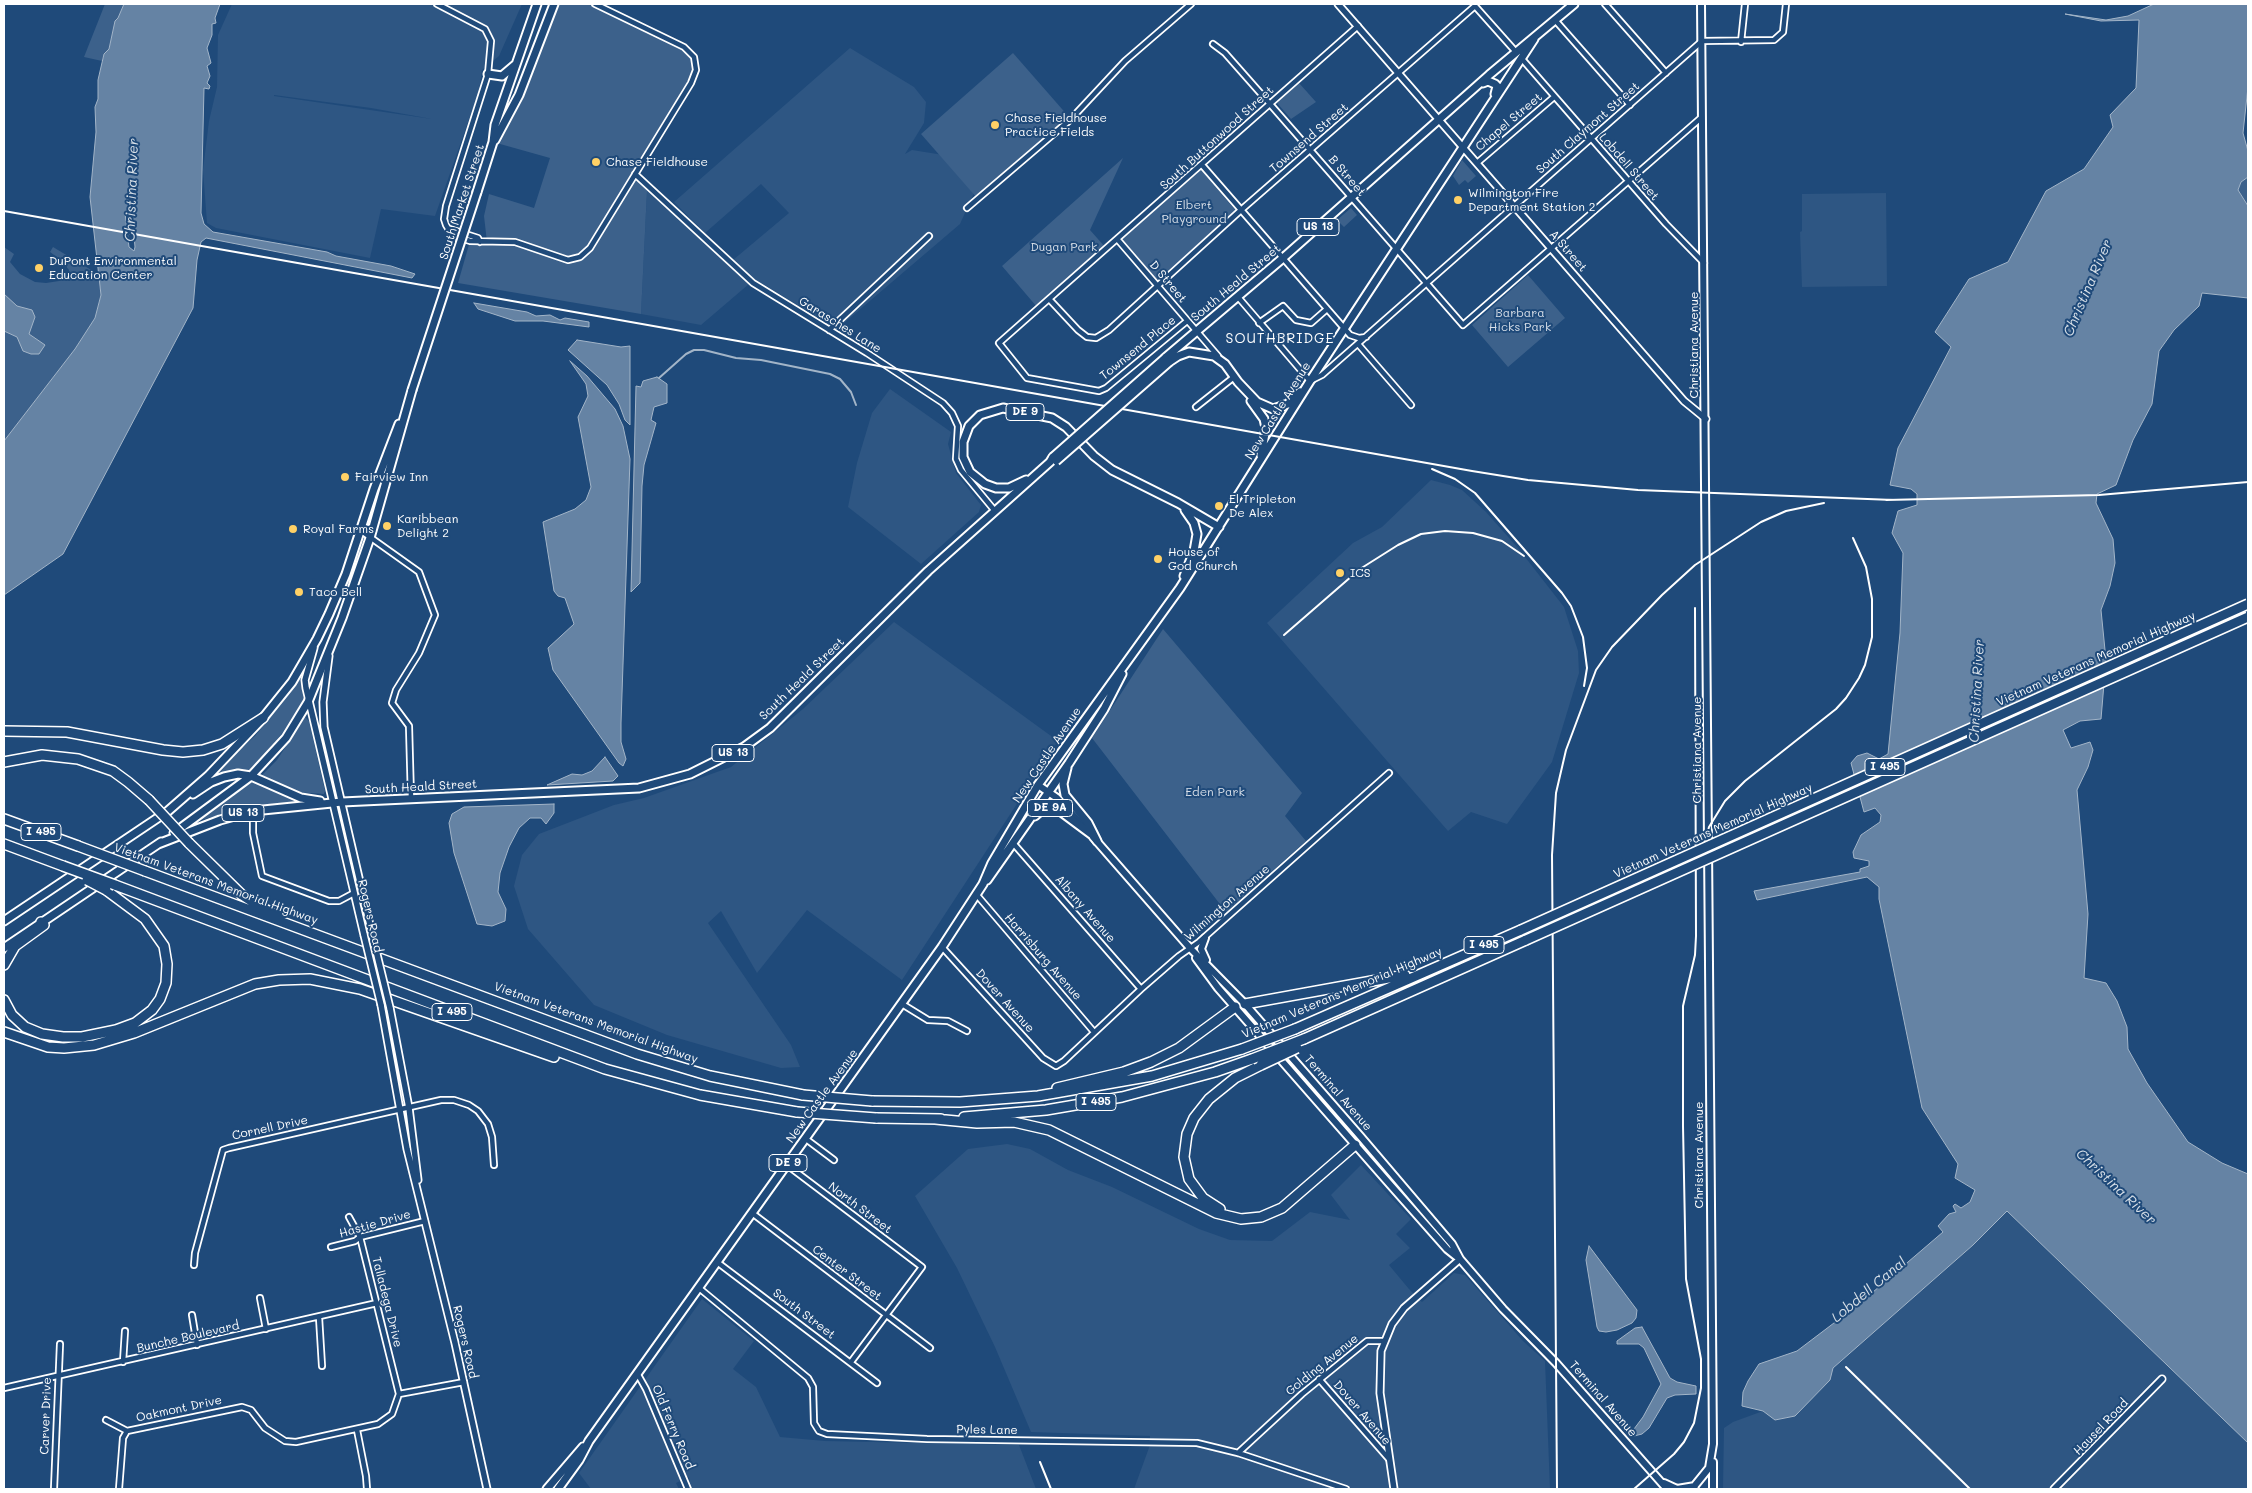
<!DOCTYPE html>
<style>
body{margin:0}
#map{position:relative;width:2252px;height:1493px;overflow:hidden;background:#1f4a7a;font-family:Mali,sans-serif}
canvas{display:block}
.frame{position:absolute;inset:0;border:5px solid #fff;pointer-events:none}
</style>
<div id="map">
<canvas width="2252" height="1493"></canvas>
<div class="frame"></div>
</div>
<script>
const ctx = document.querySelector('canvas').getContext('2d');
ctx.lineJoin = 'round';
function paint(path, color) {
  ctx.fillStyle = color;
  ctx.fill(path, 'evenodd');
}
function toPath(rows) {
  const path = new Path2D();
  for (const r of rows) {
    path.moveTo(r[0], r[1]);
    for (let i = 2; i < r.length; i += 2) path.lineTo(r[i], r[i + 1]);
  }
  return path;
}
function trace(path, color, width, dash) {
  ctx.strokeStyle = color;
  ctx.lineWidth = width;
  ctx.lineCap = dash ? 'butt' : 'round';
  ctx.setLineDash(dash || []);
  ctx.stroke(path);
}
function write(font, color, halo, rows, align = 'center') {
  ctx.font = font + ' Mali,sans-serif';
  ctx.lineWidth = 4;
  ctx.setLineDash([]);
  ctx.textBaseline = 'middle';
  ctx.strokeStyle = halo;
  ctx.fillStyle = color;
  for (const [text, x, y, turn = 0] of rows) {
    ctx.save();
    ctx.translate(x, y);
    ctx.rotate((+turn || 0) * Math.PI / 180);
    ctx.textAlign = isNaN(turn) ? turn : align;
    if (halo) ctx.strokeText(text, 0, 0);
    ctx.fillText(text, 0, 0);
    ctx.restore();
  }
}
paint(toPath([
 [232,4,522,4,499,56,482,70,479,91,435,216,381,209,370,258,216,228,207,223,203,170,209,121,217,87,218,35],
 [274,95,371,108,432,119,274,96],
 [850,48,914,87,926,102,924,123,905,154,912,150,956,157,979,182,960,224,837,329,753,278,733,260,789,213,761,184,705,233,674,202],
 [647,191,749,284,701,325,641,314],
 [1886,193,1887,286,1802,287,1800,232,1802,231,1802,194],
 [890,389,951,432,948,444,956,473,981,505,979,512,921,564,848,507,857,463,872,413],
 [1431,480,1450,485,1462,490,1486,512,1518,548,1564,607,1578,651,1579,673,1552,762,1507,824,1471,812,1448,831,1267,623,1353,543,1382,527],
 [894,622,1058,741,902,980,807,910,757,973,721,911,708,923,791,1045,800,1067,781,1068,667,1035,594,1005,528,929,514,886,522,855,539,834,614,805,644,798,731,767,803,709],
 [1007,1144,1030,1149,1068,1170,1112,1187,1199,1229,1230,1240,1272,1241,1310,1212,1350,1220,1331,1195,1361,1165,1411,1219,1396,1234,1410,1248,1389,1265,1409,1289,1422,1302,1454,1273,1465,1275,1523,1341,1545,1361,1550,1489,1134,1489,1150,1445,1150,1436,1031,1432,995,1347,957,1268,915,1196,968,1149],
 [2007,1211,2248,1443,2248,1489,1723,1489,1724,1428,1733,1422,1763,1411,1775,1420,1795,1416,1830,1380,1833,1368,1973,1245],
 [702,1299,754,1341,733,1369,756,1387,780,1437,825,1441,1019,1445,1036,1489,691,1489,689,1477,676,1483,679,1489,591,1489,579,1473]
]), '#2e5683');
paint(toPath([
 [105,4,124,4,118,18,115,21,109,49,104,54,102,61,84,57],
 [559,4,595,4,692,53,695,75,635,174,647,191,641,314,458,283,470,241,487,242,484,216,489,194,534,208,550,158,493,142,515,104,556,6],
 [1013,53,1069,117,977,198,921,134],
 [1299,83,1316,102,1291,119,1277,103],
 [1123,158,1090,230,1105,247,1037,307,1002,266],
 [1462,160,1476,176,1468,183,1465,180,1459,185,1453,176],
 [1201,170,1236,211,1157,280,1121,240],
 [2248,177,2248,206,2238,190,2241,182],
 [1351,208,1357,215,1344,227,1337,220],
 [4,247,14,254,10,262,20,274,35,282,46,283,59,281,69,275,69,270,61,260,50,252,53,247,98,274,101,295,95,318,75,349,4,441],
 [1528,275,1565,318,1508,367,1472,325],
 [1163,629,1302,793,1285,816,1306,841,1226,912,1092,738],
 [300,679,304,700,283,732,261,759,247,772,239,771,215,776,215,773,255,736],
 [305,717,309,721,325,791,324,794,295,792,262,775,277,760],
 [254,782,295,799,295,802,249,806,198,821,248,784]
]), '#3c618b');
const water = toPath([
 [124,4,220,4,215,18,216,23,212,24,212,35,207,48,211,63,207,66,210,76,207,83,210,86,209,89,204,88,201,213,204,224,213,232,327,252,336,256,391,266,415,274,412,278,206,238,201,242,197,260,193,308,63,554,4,595,4,441,75,349,95,318,101,295,90,197,96,132,95,107,98,99,98,80,104,54,109,49,115,21,118,18,124,4],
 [129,209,132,213,135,247,134,251,129,247,125,213,129,209],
 [2154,4,2248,4,2248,87,2243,133,2248,151,2248,177,2241,182,2238,190,2248,206,2248,298,2202,293,2199,306,2174,330,2159,351,2152,404,2133,440,2116,485,2097,494,2096,503,2113,539,2115,563,2110,586,2101,610,2106,660,2101,719,2080,721,2063,730,2071,748,2090,742,2093,750,2088,767,2077,790,2088,914,2084,978,2106,983,2117,1001,2127,1027,2128,1049,2147,1083,2188,1142,2222,1163,2248,1174,2248,1443,2007,1211,1973,1245,1833,1368,1830,1380,1795,1416,1775,1420,1763,1411,1742,1406,1743,1392,1748,1381,1759,1364,1797,1351,1859,1304,1943,1232,1938,1226,1949,1214,1956,1212,1953,1206,1955,1204,1961,1208,1970,1202,1975,1190,1955,1178,1958,1164,1922,1108,1879,899,1879,887,1867,877,1757,900,1754,891,1860,872,1860,869,1869,866,1869,861,1854,858,1853,852,1861,835,1880,822,1881,815,1875,808,1864,812,1851,763,1857,756,1867,753,1879,759,1888,754,1900,633,1903,553,1892,533,1898,511,1917,505,1917,494,1911,489,1890,485,1898,448,1951,347,1935,332,1969,279,2008,262,2046,191,2084,169,2113,127,2110,115,2136,88,2139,20,2101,21,2065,14,2106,20,2128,16,2154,4],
 [4,294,17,306,32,310,35,317,29,334,45,345,39,354,31,354,23,351,17,337,4,331,4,294],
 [474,303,527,312,536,316,550,315,560,320,565,318,589,322,589,327,543,321,515,321,478,309,474,303],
 [577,340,621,347,630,346,630,425,625,420,619,404,607,385,568,350,577,340],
 [570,361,587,376,615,409,623,426,630,459,621,723,621,742,626,759,623,766,619,763,553,670,548,648,574,624,565,598,558,596,554,591,543,522,575,509,586,500,591,487,578,417,588,396,586,384,570,361],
 [657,377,667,384,667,403,654,407,651,420,656,423,644,465,642,486,640,583,631,592,636,386,641,387,643,381,657,377],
 [605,757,618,776,613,781,547,785,572,774,582,775,592,771,605,757],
 [554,804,554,813,546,824,541,818,530,818,519,828,509,847,500,873,498,892,506,909,505,921,492,926,477,924,454,853,449,823,452,814,464,807,554,804],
 [1589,1246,1637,1310,1636,1318,1632,1323,1617,1330,1606,1332,1599,1331,1597,1327,1586,1260,1589,1246],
 [1642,1327,1670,1378,1677,1382,1696,1386,1696,1394,1675,1395,1667,1398,1649,1428,1642,1434,1634,1436,1631,1433,1643,1417,1661,1384,1644,1348,1639,1344,1617,1344,1617,1341,1635,1328,1642,1327]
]);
paint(water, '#6583a4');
trace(water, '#a3b5c8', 1);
trace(toPath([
 [659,378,686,354,694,350,704,350,736,358,761,360,830,374,840,379,851,392,856,405]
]), '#a3b5c8', 2);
const minor = toPath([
 [437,4,485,29,491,41,488,74,446,206,444,219,446,225,452,235,470,241,515,242,568,260,580,257,590,248,691,83,696,70,694,57,684,47,595,4],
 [1605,4,1666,73],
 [1555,20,1630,105],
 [1741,42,1745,4],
 [1213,44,1225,53,1270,104,1463,325,1702,117],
 [1522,59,1666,224,1704,263],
 [1477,163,1554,97],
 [1202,165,1350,335,1359,338,1366,337],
 [635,174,753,283,867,353,943,403,952,413,958,426,956,459,961,470,995,511],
 [967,208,1070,120,1125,61,1191,4],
 [450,229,478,238,480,242],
 [1118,240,1218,356],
 [1238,297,1310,381,1322,375,1702,41,1774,40,1783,32,1786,4],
 [1050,300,1078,330,1087,337,1096,338,1109,330,1241,210,1475,6,1516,52],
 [1187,321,1106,388,1099,391,1027,378,999,343,1358,26],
 [1259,323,1283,306,1296,320,1311,323,1327,309],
 [829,330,929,236],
 [1358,344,1411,405],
 [1196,407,1234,377],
 [360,530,419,572,435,615,419,653,396,690,392,703,409,726,411,798],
 [253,811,253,833,262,876,329,901,339,901,354,893],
 [1013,843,1141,989],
 [976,894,1094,1032],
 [942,947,1043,1058,1056,1066,1064,1061,1141,989,1179,956,1199,942,1389,773],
 [902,1004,928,1020,948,1021,967,1031],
 [806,1139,834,1160],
 [787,1165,922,1267,851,1362],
 [752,1213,930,1348],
 [349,1217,360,1237,399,1394],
 [331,1247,355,1241,360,1237,425,1221],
 [717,1262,877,1383],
 [194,1265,195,1253,223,1150,229,1148,441,1100,454,1100,469,1105,478,1111,488,1124,492,1137,494,1165],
 [699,1288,808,1378,813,1387,814,1423,819,1431,827,1434,927,1439,1197,1443,1238,1453,1346,1489],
 [260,1298,266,1329],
 [192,1315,197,1345],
 [319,1317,322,1366],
 [123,1362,125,1331],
 [637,1373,646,1389,688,1489],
 [1319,1379,1389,1459],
 [4,1388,377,1303],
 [106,1420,127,1431,242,1407,251,1410,265,1428,285,1441,296,1442,378,1424,392,1414,399,1394,464,1382],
 [357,1430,366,1476,367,1489],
 [1238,1453,1302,1394,1367,1341,1384,1341],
 [54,1489,60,1344],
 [119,1489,123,1438,127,1431]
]);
const tertiary = toPath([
 [1338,4,1684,401,1706,419],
 [314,648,305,680,306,688,364,935],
 [329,656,323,702,324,727,373,938],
 [381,1005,407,1149,455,1343,487,1489],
 [390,1008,409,1108,418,1180],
 [1394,1489,1380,1393,1381,1351,1392,1324,1404,1308,1460,1259],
 [2054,1489,2162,1379]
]);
const secondary = toPath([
 [1038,785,1057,798,1085,827],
 [1093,837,1190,948,1245,1004,1361,1137,1452,1244,1460,1259,1503,1309,1556,1363,1667,1489],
 [1205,938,1201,949,1206,960],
 [1196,958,1218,988,1386,1180,1447,1249,1457,1257],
 [1713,1462,1713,1489],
 [1664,1483,1677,1489,1695,1486],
 [1692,1489,1709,1468,1713,1444,1701,4]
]);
const primary = toPath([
 [488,74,502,76,515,65],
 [1483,83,1488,81,1495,84,1497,86,1495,94],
 [495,140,519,95,554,4],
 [477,192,493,142,495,125,537,4],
 [1165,358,1283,258,1489,75,1574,4],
 [1169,362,1178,356,1189,352,1214,356,1225,364,1238,382,1257,402,1273,409,1288,404,1300,392],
 [1251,401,1264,419,1266,428,1261,455],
 [1026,480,1009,488,996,488,985,484,970,472,963,457,963,442,969,426,980,415,1003,408,1052,418,1066,427,1094,456,1112,470,1178,503,1219,527],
 [1184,576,1194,551,1197,534,1194,523,1185,510],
 [1067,768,1063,784,1065,795,1088,823,1097,841],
 [193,794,211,782,224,777,238,774,251,776,301,798,320,801],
 [1035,816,1044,808,1056,808,1091,834],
 [174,833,251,776,286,738,308,702,342,618,370,538,412,390],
 [158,844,220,820,253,811,342,802,639,788,690,774,744,747,770,728,928,571,1050,462,1053,457],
 [987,880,1069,763,1104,709,1122,674],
 [4,921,168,811,208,776,263,718,292,682,317,639,329,614,346,574,374,489,399,424],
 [4,948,161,842],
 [547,1489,583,1447],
 [558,1489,579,1460,589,1441,942,947,983,884,992,863,1038,785,1180,588,1310,381,1534,39]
]);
const motorway = toPath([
 [4,731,67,732,163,750,183,752,203,750,222,744,263,718],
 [4,762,42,755,78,759,113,771,128,782,149,800],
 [4,819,78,846],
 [189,843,242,895,262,908,280,916],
 [4,844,63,866],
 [145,871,637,1054,710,1076,803,1095],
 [115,885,605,1069,700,1095,797,1112],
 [4,965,15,946,44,925,41,922],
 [4,1000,12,1015,25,1027,42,1034,63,1037,82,1037,116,1030,135,1023,152,1010,160,999,166,983,167,964,164,946,145,919,106,890],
 [1245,1004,1405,975],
 [1295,1029,1521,930],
 [4,1032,48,1047,64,1048,94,1045,134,1033,255,984,279,980,310,979,360,989,554,1057],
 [1304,1039,1526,940],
 [1057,1088,1124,1072,1151,1062,1179,1048,1235,1007],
 [872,1101,960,1102,1038,1096,1152,1076,1242,1049],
 [964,1117,1046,1110,1122,1097,1215,1072,1252,1059],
 [876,1118,941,1119],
 [935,1119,977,1123,1014,1122,1049,1130,1216,1213,1241,1219,1261,1217,1282,1208,1355,1145],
 [1220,1209,1203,1198,1189,1179,1184,1157,1187,1134,1194,1118,1209,1099,1235,1078,1261,1065]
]);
trace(minor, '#fff', 8);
trace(tertiary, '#fff', 9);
trace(secondary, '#fff', 10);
trace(primary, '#fff', 11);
trace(motorway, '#fff', 12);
trace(minor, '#1f4a7a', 4.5);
trace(tertiary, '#1f4a7a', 5.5);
trace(secondary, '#1f4a7a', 6);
trace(primary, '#1f4a7a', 7);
trace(motorway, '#1f4a7a', 9);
trace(toPath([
 [4,211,1472,471,1528,480,1638,490,1893,500],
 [1432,469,1455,479,1475,493,1562,593,1571,606,1583,637,1587,668,1584,686],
 [1886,500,2099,495,2248,482],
 [1284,635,1360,569,1398,545,1421,534,1445,531,1473,533,1502,541,1524,556],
 [1701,854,1709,827,1725,801,1745,781,1836,709,1846,698,1859,678,1865,665,1872,637,1872,599,1866,567,1853,538],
 [1846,1367,1970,1489],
 [1040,1462,1051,1489],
 [1557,1489,1552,855,1556,793,1566,750,1596,670,1612,647,1662,595,1695,565,1761,522,1786,511,1824,503],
 [1634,1489,1674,1454,1684,1442,1694,1423,1701,1388,1701,1359,1686,1279,1683,1126,1683,1006,1695,955,1696,936,1695,608]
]), '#fff', 2);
const tertiaryBridge = toPath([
 [364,935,381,1005],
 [373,938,390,1008]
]);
const primaryBridge = toPath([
 [412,390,477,192],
 [1053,457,1165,358],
 [1056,461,1169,362]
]);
const motorwayBridge = toPath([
 [149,800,189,843],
 [78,846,145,871],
 [63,866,115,885],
 [87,880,106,890],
 [1521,930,2248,604],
 [1526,940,2248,617],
 [1242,1049,1295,1029],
 [1252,1059,1304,1039],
 [1261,1065,1297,1048],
 [803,1095,872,1101],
 [797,1112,876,1118]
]);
trace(tertiaryBridge, '#fff', 9, []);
trace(primaryBridge, '#fff', 11, []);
trace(motorwayBridge, '#fff', 12, []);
trace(tertiaryBridge, '#1f4a7a', 5.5);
trace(primaryBridge, '#1f4a7a', 7);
trace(motorwayBridge, '#1f4a7a', 9);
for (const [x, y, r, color] of [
 [995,125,5,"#ffd166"],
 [596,162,5,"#ffd166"],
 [1458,200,5,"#ffd166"],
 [39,268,5,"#ffd166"],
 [345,477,5,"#ffd166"],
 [1219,506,5,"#ffd166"],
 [387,526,5,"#ffd166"],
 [293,529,5,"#ffd166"],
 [1158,559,5,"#ffd166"],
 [1340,573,5,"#ffd166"],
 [299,592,5,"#ffd166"]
]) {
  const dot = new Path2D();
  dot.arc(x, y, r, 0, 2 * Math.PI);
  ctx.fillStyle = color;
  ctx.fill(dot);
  trace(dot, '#1f4a7a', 2);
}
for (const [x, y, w] of [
 [1318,227,42],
 [1025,412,38],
 [733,753,42],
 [1885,767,40],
 [1050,808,45],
 [243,813,42],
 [41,832,40],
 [1484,945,40],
 [452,1012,40],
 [1096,1102,40],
 [788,1163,38]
]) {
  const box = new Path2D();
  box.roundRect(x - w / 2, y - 8.5, w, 17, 4);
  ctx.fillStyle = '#1f4a7a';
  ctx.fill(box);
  trace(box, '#fff', 1);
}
write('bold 11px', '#fff', null, [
 ["US 13",1318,227],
 ["DE 9",1025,412],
 ["US 13",733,753],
 ["I 495",1885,767],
 ["DE 9A",1050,808],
 ["US 13",243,813],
 ["I 495",41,832],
 ["I 495",1484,945],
 ["I 495",452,1012],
 ["I 495",1096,1102],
 ["DE 9",788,1163]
]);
write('12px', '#fff', '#1f4a7a', [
 ["Chase Fieldhouse",1005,118],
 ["Practice Fields",1005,132],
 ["Chase Fieldhouse",606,162],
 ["Wilmington Fire",1468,193],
 ["Department Station 2",1468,207],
 ["DuPont Environmental",49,261],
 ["Education Center",49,275],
 ["Fairview Inn",355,477],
 ["El Tripleton",1229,499],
 ["De Alex",1229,513],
 ["Karibbean",397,519],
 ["Delight 2",397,533],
 ["Royal Farms",303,529],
 ["House of",1168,552],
 ["God Church",1168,566],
 ["ICS",1350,573],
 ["Taco Bell",309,592]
], 'left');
write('12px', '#fff', '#1f4a7a', [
 ["Chapel Street",1509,122,-40],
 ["South Claymont Street",1588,128,-41],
 ["South Buttonwood Street",1217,138,-42],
 ["Townsend Street",1309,138,-41],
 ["Lobdell Street",1629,167,49],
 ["B Street",1347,176,49],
 ["South Market Street",462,202,-72],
 ["A Street",1568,251,49],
 ["D Street",1168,282,50],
 ["South Heald Street",1236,283,-40],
 ["Garasches Lane",840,325,32],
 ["Christiana Avenue",1694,345,-90],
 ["Townsend Place",1138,348,-39],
 ["New Castle Avenue",1278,411,-58],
 ["Vietnam Veterans Memorial Highway",2096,659,-24],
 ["South Heald Street",802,679,-44],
 ["Christiana Avenue",1697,750,-90],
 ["New Castle Avenue",1047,755,-56],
 ["South Heald Street",421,787,-3],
 ["Vietnam Veterans Memorial Highway",1713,831,-24],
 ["Vietnam Veterans Memorial Highway",216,884,20],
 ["Wilmington Avenue",1227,903,-41],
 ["Albany Avenue",1085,909,49],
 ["Rogers Road",370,916,77],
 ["Harrisburg Avenue",1043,957,49],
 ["Vietnam Veterans Memorial Highway",1342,993,-23],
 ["Dover Avenue",1005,1001,48],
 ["Vietnam Veterans Memorial Highway",596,1023,20],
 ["Terminal Avenue",1338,1093,49],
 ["New Castle Avenue",822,1096,-54],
 ["Cornell Drive",270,1128,-12],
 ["Christiana Avenue",1699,1155,-90],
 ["North Street",860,1208,37],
 ["Hastie Drive",375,1224,-16],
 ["Center Street",847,1273,37],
 ["Talladega Drive",387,1302,76],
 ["South Street",804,1314,37],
 ["Bunche Boulevard",188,1337,-13],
 ["Rogers Road",465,1342,77],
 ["Golding Avenue",1322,1365,-39],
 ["Terminal Avenue",1603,1399,49],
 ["Oakmont Drive",179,1409,-12],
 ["Dover Avenue",1362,1413,49],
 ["Carver Drive",46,1416,-88],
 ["Old Ferry Road",673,1427,67],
 ["Hausel Road",2101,1427,-46],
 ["Pyles Lane",987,1430,1]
]);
write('12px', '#d8dfe8', '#1f4a7a', [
 ["Elbert",1194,205],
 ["Playground",1194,219],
 ["Dugan Park",1064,247],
 ["Barbara",1520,313],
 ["Hicks Park",1520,327],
 ["Eden Park",1215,792]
]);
write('italic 14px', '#d8e0e8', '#1f4a7a', [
 ["Christina River",132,190,-88],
 ["Christina River",2088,288,-67],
 ["Christina River",1977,691,-87],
 ["Christina River",2116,1187,43],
 ["Lobdell Canal",1869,1290,-40]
]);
ctx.letterSpacing = '1px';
write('14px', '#fff', '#1f4a7a', [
 ["SOUTHBRIDGE",1280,339]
]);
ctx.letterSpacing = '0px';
</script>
